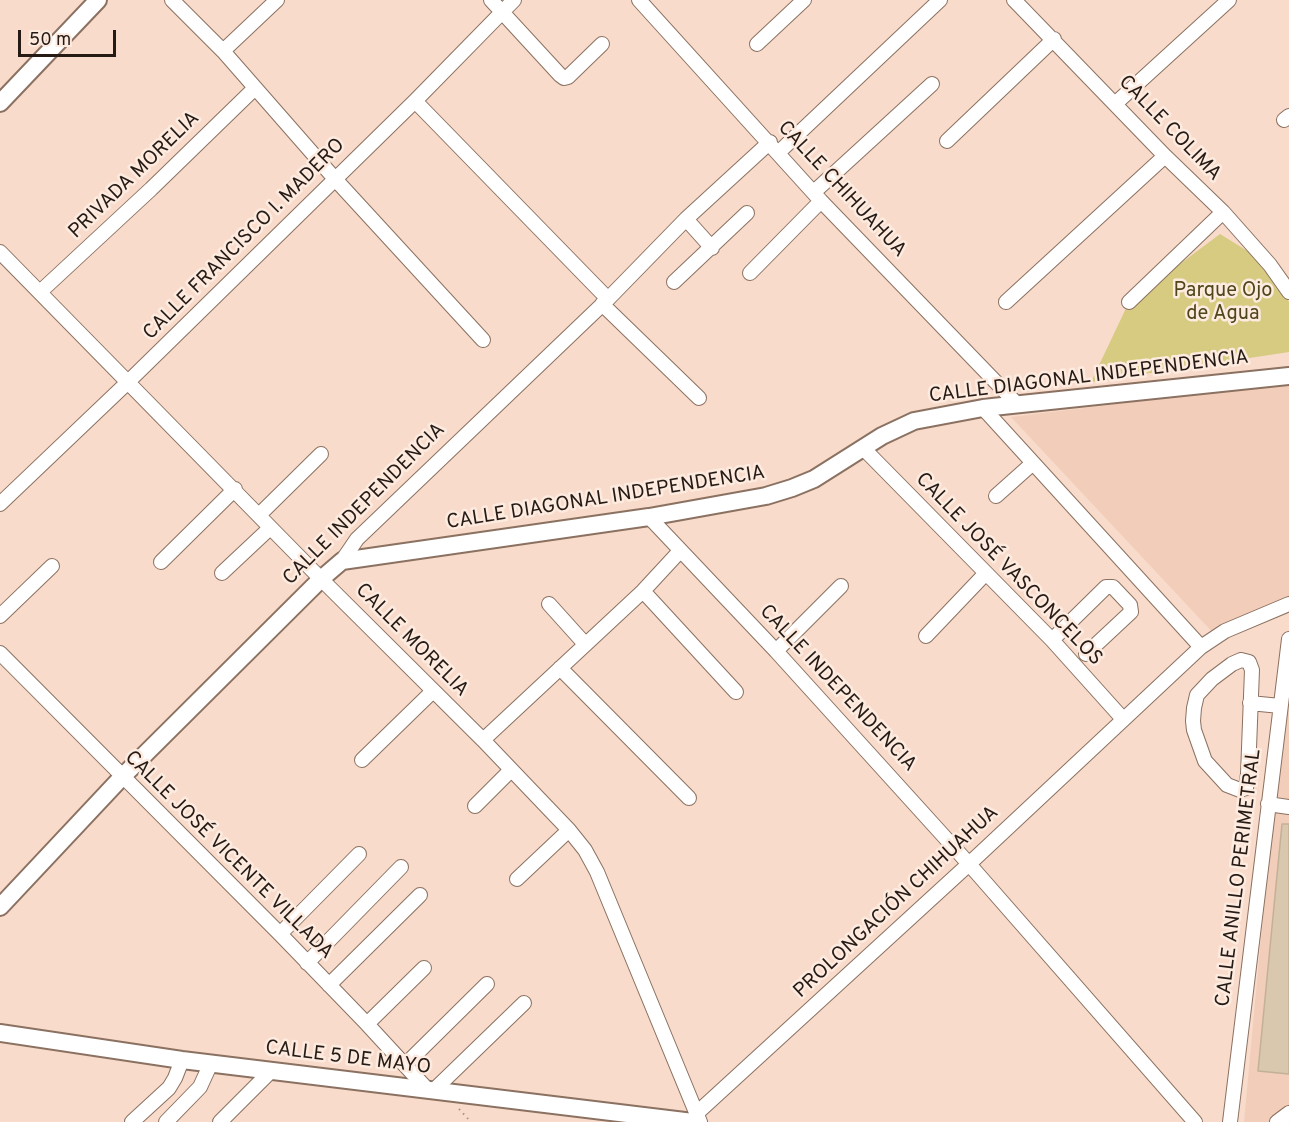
<!DOCTYPE html>
<meta charset="utf-8">
<style>
body{margin:0}
#map{position:relative;width:1289px;height:1122px;overflow:hidden;background:#f8dbca;font-family:Overpass,sans-serif}
canvas{display:block}
.scale{position:absolute;left:18px;top:30px;width:98px;height:27px;box-sizing:border-box;border:3px solid #251a14;border-top:0;padding-left:8px;font-size:18px;line-height:21px;white-space:nowrap;color:#251a14;-webkit-text-stroke:4px #fdebe0;paint-order:stroke}
</style>
<div id="map">
<canvas width="1289" height="1122"></canvas>
<div class="scale">50 m</div>
</div>
<script>
const ctx = document.querySelector('canvas').getContext('2d');
ctx.lineJoin = 'round';
function paint(path, color) {
  ctx.fillStyle = color;
  ctx.fill(path, 'evenodd');
}
function toPath(rows) {
  const path = new Path2D();
  for (const r of rows) {
    path.moveTo(r[0], r[1]);
    for (let i = 2; i < r.length; i += 2) path.lineTo(r[i], r[i + 1]);
  }
  return path;
}
function trace(path, color, width, dash) {
  ctx.strokeStyle = color;
  ctx.lineWidth = width;
  ctx.lineCap = dash ? 'butt' : 'round';
  ctx.setLineDash(dash || []);
  ctx.stroke(path);
}
function write(font, color, halo, rows, align = 'center') {
  ctx.font = font + ' Overpass,sans-serif';
  ctx.lineWidth = 5;
  ctx.setLineDash([]);
  ctx.textBaseline = 'middle';
  ctx.strokeStyle = halo;
  ctx.fillStyle = color;
  for (const [text, x, y, turn = 0] of rows) {
    ctx.save();
    ctx.translate(x, y);
    ctx.rotate((+turn || 0) * Math.PI / 180);
    ctx.textAlign = isNaN(turn) ? turn : align;
    if (halo) ctx.strokeText(text, 0, 0);
    ctx.fillText(text, 0, 0);
    ctx.restore();
  }
}
paint(toPath([
 [1289,383,1289,611,1217,637,1011,417],
 [1289,634,1289,1122,1244,1122]
]), '#f2cdb9');
paint(toPath([
 [1220,234,1270,265,1289,302,1289,352,1091,382,1129,302]
]), '#d6cb81');
const building = toPath([
 [1282,824,1289,824,1289,1074,1258,1071,1282,824]
]);
paint(building, '#dac8ae');
trace(building, '#c2b197', 1.5);
const minor = toPath([
 [172,0,223,51,335,179,483,340],
 [491,0,560,75,564,78,568,77,602,44],
 [639,0,821,201,1017,404],
 [1014,0,1165,156,1223,212,1270,265,1289,292],
 [757,44,804,0],
 [223,51,277,0],
 [415,101,608,299],
 [1116,103,1229,0],
 [1284,120,1289,116],
 [947,141,1054,39],
 [779,152,940,0],
 [814,192,932,84],
 [686,219,712,248],
 [0,252,321,579,483,740,569,830,585,850,597,872,700,1122],
 [750,273,821,201],
 [674,282,747,213],
 [40,292,151,189,255,88],
 [1006,302,1165,156],
 [1129,302,1223,212],
 [602,304,699,398],
 [983,408,1201,647],
 [864,449,1052,640,1123,719],
 [996,496,1033,463],
 [0,504,128,382,415,101,514,0],
 [259,515,321,454],
 [649,517,776,651,969,864,1195,1122],
 [342,561,357,539,608,299,686,219,770,142],
 [161,562,235,489],
 [222,573,270,528],
 [643,591,736,692],
 [549,604,585,644],
 [0,616,52,566],
 [926,636,986,573],
 [1052,640,1106,587,1113,587,1130,605,1131,612,1086,654],
 [776,651,841,586],
 [0,653,280,934,367,1024,426,1088],
 [1241,660,1249,662,1252,670,1248,774,1246,788,1240,790,1227,785,1205,761,1194,730,1193,721,1194,708,1197,695,1212,679,1232,664,1241,660],
 [560,668,689,798],
 [1250,703,1280,706],
 [483,740,643,591,680,551],
 [362,760,433,691],
 [1268,804,1289,807],
 [475,806,511,770],
 [517,879,569,830],
 [280,934,359,854],
 [307,963,401,867],
 [329,985,420,895],
 [367,1024,424,968],
 [405,1065,487,984],
 [434,1090,524,1003],
 [697,1113,969,864,1201,647,1225,631,1289,604],
 [132,1122,169,1088,175,1078,182,1060],
 [166,1122,200,1087,211,1063],
 [220,1122,271,1071],
 [1230,1122,1289,639],
 [1277,1122,1289,1113]
]);
const major = toPath([
 [0,103,98,0],
 [0,907,122,777,321,579,342,561,649,517,766,496,792,488,814,479,882,436,914,421,983,408,1289,376],
 [0,1033,182,1060,693,1122]
]);
trace(minor, '#8b7161', 16);
trace(major, '#8b7161', 20);
trace(toPath([
 [459,1109,471,1122]
]), '#a99386', 2, [1.5, 4.5]);
trace(minor, '#fff', 14);
trace(major, '#fff', 16);
write('20px', '#251a14', '#fdebe0', [
 ["CALLE COLIMA",1169,129,46],
 ["PRIVADA MORELIA",135,176,-44],
 ["CALLE CHIHUAHUA",841,190,47],
 ["CALLE FRANCISCO I. MADERO",245,240,-45],
 ["CALLE DIAGONAL INDEPENDENCIA",1089,378,-7],
 ["CALLE DIAGONAL INDEPENDENCIA",606,499,-9],
 ["CALLE INDEPENDENCIA",365,505,-45],
 ["CALLE JOSÉ VASCONCELOS",1008,570,46],
 ["CALLE MORELIA",411,641,45],
 ["CALLE INDEPENDENCIA",837,689,47],
 ["CALLE JOSÉ VICENTE VILLADA",228,856,45],
 ["CALLE ANILLO PERIMETRAL",1240,878,-83],
 ["PROLONGACIÓN CHIHUAHUA",897,903,-43],
 ["CALLE 5 DE MAYO",348,1059,7]
]);
write('20px', '#4e471b', '#fdebe0', [
 ["Parque Ojo",1223,292],
 ["de Agua",1223,315]
]);
</script>
